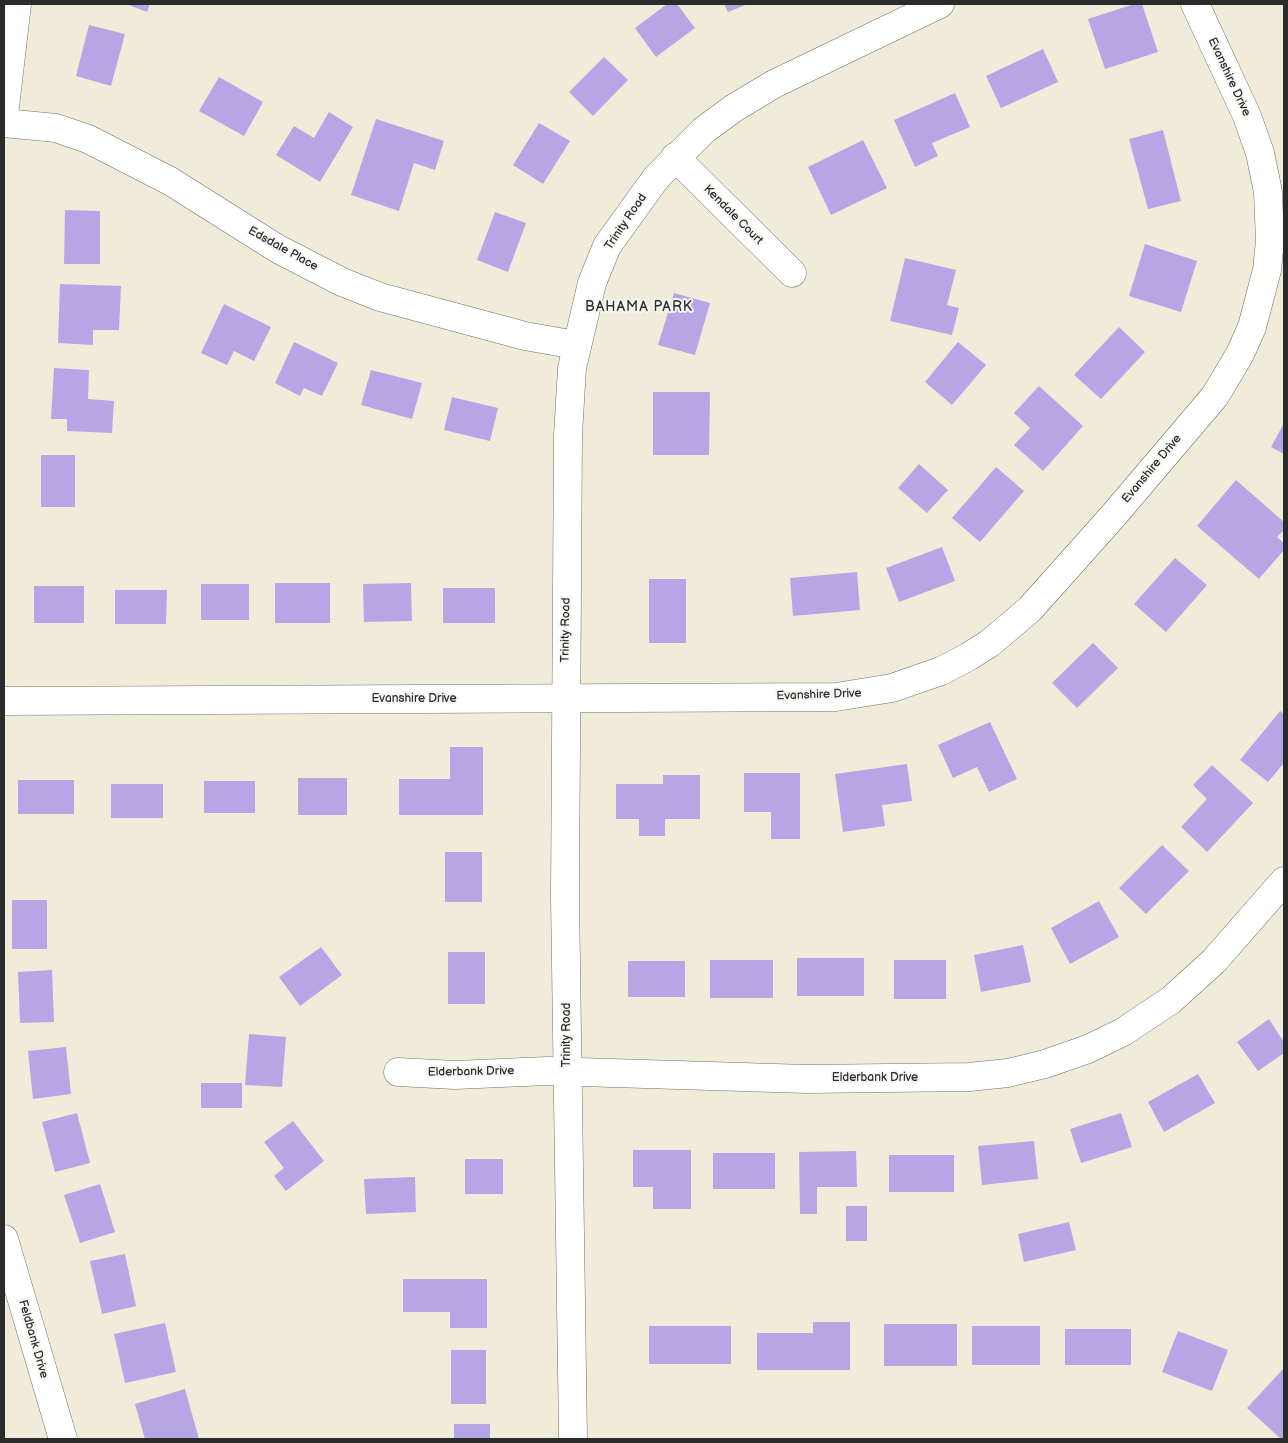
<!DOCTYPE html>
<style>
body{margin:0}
#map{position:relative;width:1288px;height:1443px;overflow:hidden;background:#f1ecda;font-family:"Balsamiq Sans",sans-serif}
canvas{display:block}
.frame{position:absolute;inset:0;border:5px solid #2b2b2b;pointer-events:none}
</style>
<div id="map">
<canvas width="1288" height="1443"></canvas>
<div class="frame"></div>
</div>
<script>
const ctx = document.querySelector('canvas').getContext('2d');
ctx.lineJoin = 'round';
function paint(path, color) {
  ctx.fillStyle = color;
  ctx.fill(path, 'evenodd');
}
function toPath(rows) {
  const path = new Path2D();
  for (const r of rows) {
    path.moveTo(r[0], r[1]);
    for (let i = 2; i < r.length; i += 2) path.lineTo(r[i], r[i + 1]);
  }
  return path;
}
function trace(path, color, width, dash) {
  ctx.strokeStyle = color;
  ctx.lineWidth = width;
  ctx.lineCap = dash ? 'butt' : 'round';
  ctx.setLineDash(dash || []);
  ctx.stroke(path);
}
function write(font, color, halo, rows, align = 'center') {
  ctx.font = font + ' "Balsamiq Sans",sans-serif';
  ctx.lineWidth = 4;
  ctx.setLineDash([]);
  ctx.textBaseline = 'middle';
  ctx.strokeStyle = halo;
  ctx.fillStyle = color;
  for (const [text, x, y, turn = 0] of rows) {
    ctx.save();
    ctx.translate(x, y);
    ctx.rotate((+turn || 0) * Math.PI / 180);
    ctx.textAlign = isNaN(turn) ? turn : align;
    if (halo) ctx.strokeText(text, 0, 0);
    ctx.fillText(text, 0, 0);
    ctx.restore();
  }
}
paint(toPath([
 [126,4,150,4,147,12],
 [667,4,677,4,695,28,656,57,635,28],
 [724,4,748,4,728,12],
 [1134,4,1142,4,1158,52,1105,69,1088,19],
 [89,25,125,34,111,86,76,76],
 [1043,49,1058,82,1001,108,986,76],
 [604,57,628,80,593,116,569,92],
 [219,77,263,102,244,136,199,111],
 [955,93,970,127,932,143,938,156,915,167,894,120],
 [329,112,353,127,320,182,276,155,294,126,314,138],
 [376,119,444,141,435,170,414,163,399,211,351,195],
 [539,123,570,141,543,184,513,165],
 [1163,130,1181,201,1148,209,1129,139],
 [863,140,887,188,831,215,808,167],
 [65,210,100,211,100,264,64,264],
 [495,212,526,223,508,272,477,260],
 [1145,244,1197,261,1181,312,1129,296],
 [905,258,956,270,947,305,959,308,952,335,890,321],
 [60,284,121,286,119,330,93,330,93,345,58,343],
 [674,293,710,303,695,355,658,345],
 [224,304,271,327,254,361,234,351,227,365,201,353],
 [1119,327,1145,352,1101,399,1074,375],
 [294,342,338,363,322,396,304,388,300,396,275,383],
 [958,342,986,365,952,405,925,382],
 [54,368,89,370,88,399,114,401,112,433,67,431,67,419,51,419],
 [371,370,422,383,412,419,361,405],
 [1039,386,1083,426,1043,471,1014,445,1030,428,1014,413],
 [653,392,710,392,709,455,653,455],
 [452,397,498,408,490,441,444,430],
 [1284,423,1284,454,1271,447],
 [41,455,75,455,75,507,41,507],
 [919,464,948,490,927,513,898,488],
 [996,467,1024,491,980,542,952,518],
 [1236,480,1284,522,1284,530,1277,537,1284,543,1284,550,1259,579,1197,526],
 [942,547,955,581,899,602,886,568],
 [1175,558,1207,585,1166,632,1134,604],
 [857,572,860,610,793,616,790,578],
 [649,579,686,579,686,643,649,643],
 [275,583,330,583,330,623,275,623],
 [411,583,412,621,364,622,363,584],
 [201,584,249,584,249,620,201,620],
 [34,586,84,586,84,623,34,623],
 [443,588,495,588,495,623,443,623],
 [115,590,167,590,166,624,115,624],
 [1093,643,1118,668,1077,708,1052,683],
 [1280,711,1284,714,1284,763,1268,782,1240,760],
 [990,722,1017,779,989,792,977,767,953,778,938,745],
 [450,747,483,747,483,815,399,815,399,779,450,779],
 [907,764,912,801,882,805,885,826,843,832,835,774],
 [1212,765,1253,803,1207,852,1181,827,1207,799,1193,785],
 [744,773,800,773,800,839,771,839,771,812,744,812],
 [663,775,700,775,700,819,665,819,665,836,639,836,639,819,616,819,616,784,663,784],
 [298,778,347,778,347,815,298,815],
 [18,780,74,780,74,814,18,814],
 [204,781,255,781,255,813,204,813],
 [111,784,163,784,163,818,111,818],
 [1162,845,1189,871,1146,914,1119,888],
 [445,852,482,852,482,902,445,902],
 [12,900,47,900,47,949,12,949],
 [1099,901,1119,937,1070,964,1051,928],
 [1023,945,1031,982,981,992,974,955],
 [321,947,342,975,300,1006,279,977],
 [448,952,485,952,485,1004,448,1004],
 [797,958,864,958,864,996,797,996],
 [710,960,773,960,773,998,710,998],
 [894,960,946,960,946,999,894,999],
 [628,961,685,961,685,997,628,997],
 [52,970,54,1022,20,1023,18,972],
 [1269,1019,1284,1042,1284,1053,1258,1071,1237,1042],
 [249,1034,286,1037,282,1087,245,1085],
 [66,1047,71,1094,33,1099,28,1051],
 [1198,1074,1215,1103,1164,1132,1148,1102],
 [201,1083,242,1083,242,1108,201,1108],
 [77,1113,90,1163,55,1172,42,1122],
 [1121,1113,1132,1147,1081,1163,1070,1129],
 [293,1121,324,1161,286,1191,274,1176,284,1168,264,1142],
 [1034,1141,1038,1179,982,1185,978,1146],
 [633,1150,691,1150,691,1209,653,1209,653,1187,633,1187],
 [856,1151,857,1187,817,1187,817,1214,800,1214,799,1152],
 [713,1153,775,1153,775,1189,713,1189],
 [889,1155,954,1155,954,1192,889,1192],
 [465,1159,503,1159,503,1194,465,1194],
 [415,1177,416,1212,366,1214,364,1179],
 [100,1184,115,1232,80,1243,64,1195],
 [846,1206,867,1206,867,1241,846,1241],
 [1069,1222,1076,1250,1024,1262,1018,1234],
 [125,1254,136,1306,102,1314,90,1261],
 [403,1279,487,1279,487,1328,450,1328,450,1312,403,1312],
 [813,1322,850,1322,850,1370,757,1370,757,1333,813,1333],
 [165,1323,176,1372,125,1383,114,1334],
 [884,1324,957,1324,957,1366,884,1366],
 [649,1326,731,1326,731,1364,649,1364],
 [972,1326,1040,1326,1040,1365,972,1365],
 [1065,1329,1131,1329,1131,1365,1065,1365],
 [1178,1331,1228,1350,1212,1391,1162,1372],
 [451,1350,486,1350,486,1404,451,1404],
 [1284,1368,1284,1439,1281,1439,1247,1408],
 [185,1389,199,1439,145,1439,135,1404],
 [454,1424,490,1424,490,1439,454,1439]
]), '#b6a6e5');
const minor = toPath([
 [4,115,17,4],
 [4,123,56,128,88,139,170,181,278,249,342,282,380,297,525,336,576,345],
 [675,157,792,273],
 [4,701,836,697,892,688,941,671,968,657,990,643,1030,609,1113,516,1215,396,1240,354,1252,327,1267,270,1270,241,1268,192,1260,153,1247,116,1195,4],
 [398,1072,455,1075,547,1071,807,1079,969,1077,1008,1073,1045,1064,1088,1049,1123,1032,1171,1000,1214,961,1284,881],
 [4,1239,63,1439]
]);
const tertiary = toPath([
 [573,1439,565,896,568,435,572,368,592,283,607,246,625,221,656,178,704,130,734,108,774,84,940,4]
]);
trace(minor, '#706f68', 29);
trace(tertiary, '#706f68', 29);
trace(minor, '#fff', 28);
trace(tertiary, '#fff', 28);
write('12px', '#2b2b2b', '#f6f6f2', [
 ["Evanshire Drive",1229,77,65],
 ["Kendale Court",733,215,45],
 ["Trinity Road",626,222,-56],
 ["Edsdale Place",283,249,29],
 ["Evanshire Drive",1152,469,-50],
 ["Trinity Road",566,630,-89],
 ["Evanshire Drive",819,695,-2],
 ["Evanshire Drive",414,699],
 ["Trinity Road",567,1035,-90],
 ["Elderbank Drive",471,1072,-1],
 ["Elderbank Drive",875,1078],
 ["Feldbank Drive",33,1339,74]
]);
ctx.letterSpacing = '1px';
write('14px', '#2b2b2b', '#f6f6f2', [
 ["BAHAMA PARK",639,307]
]);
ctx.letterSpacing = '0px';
</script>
